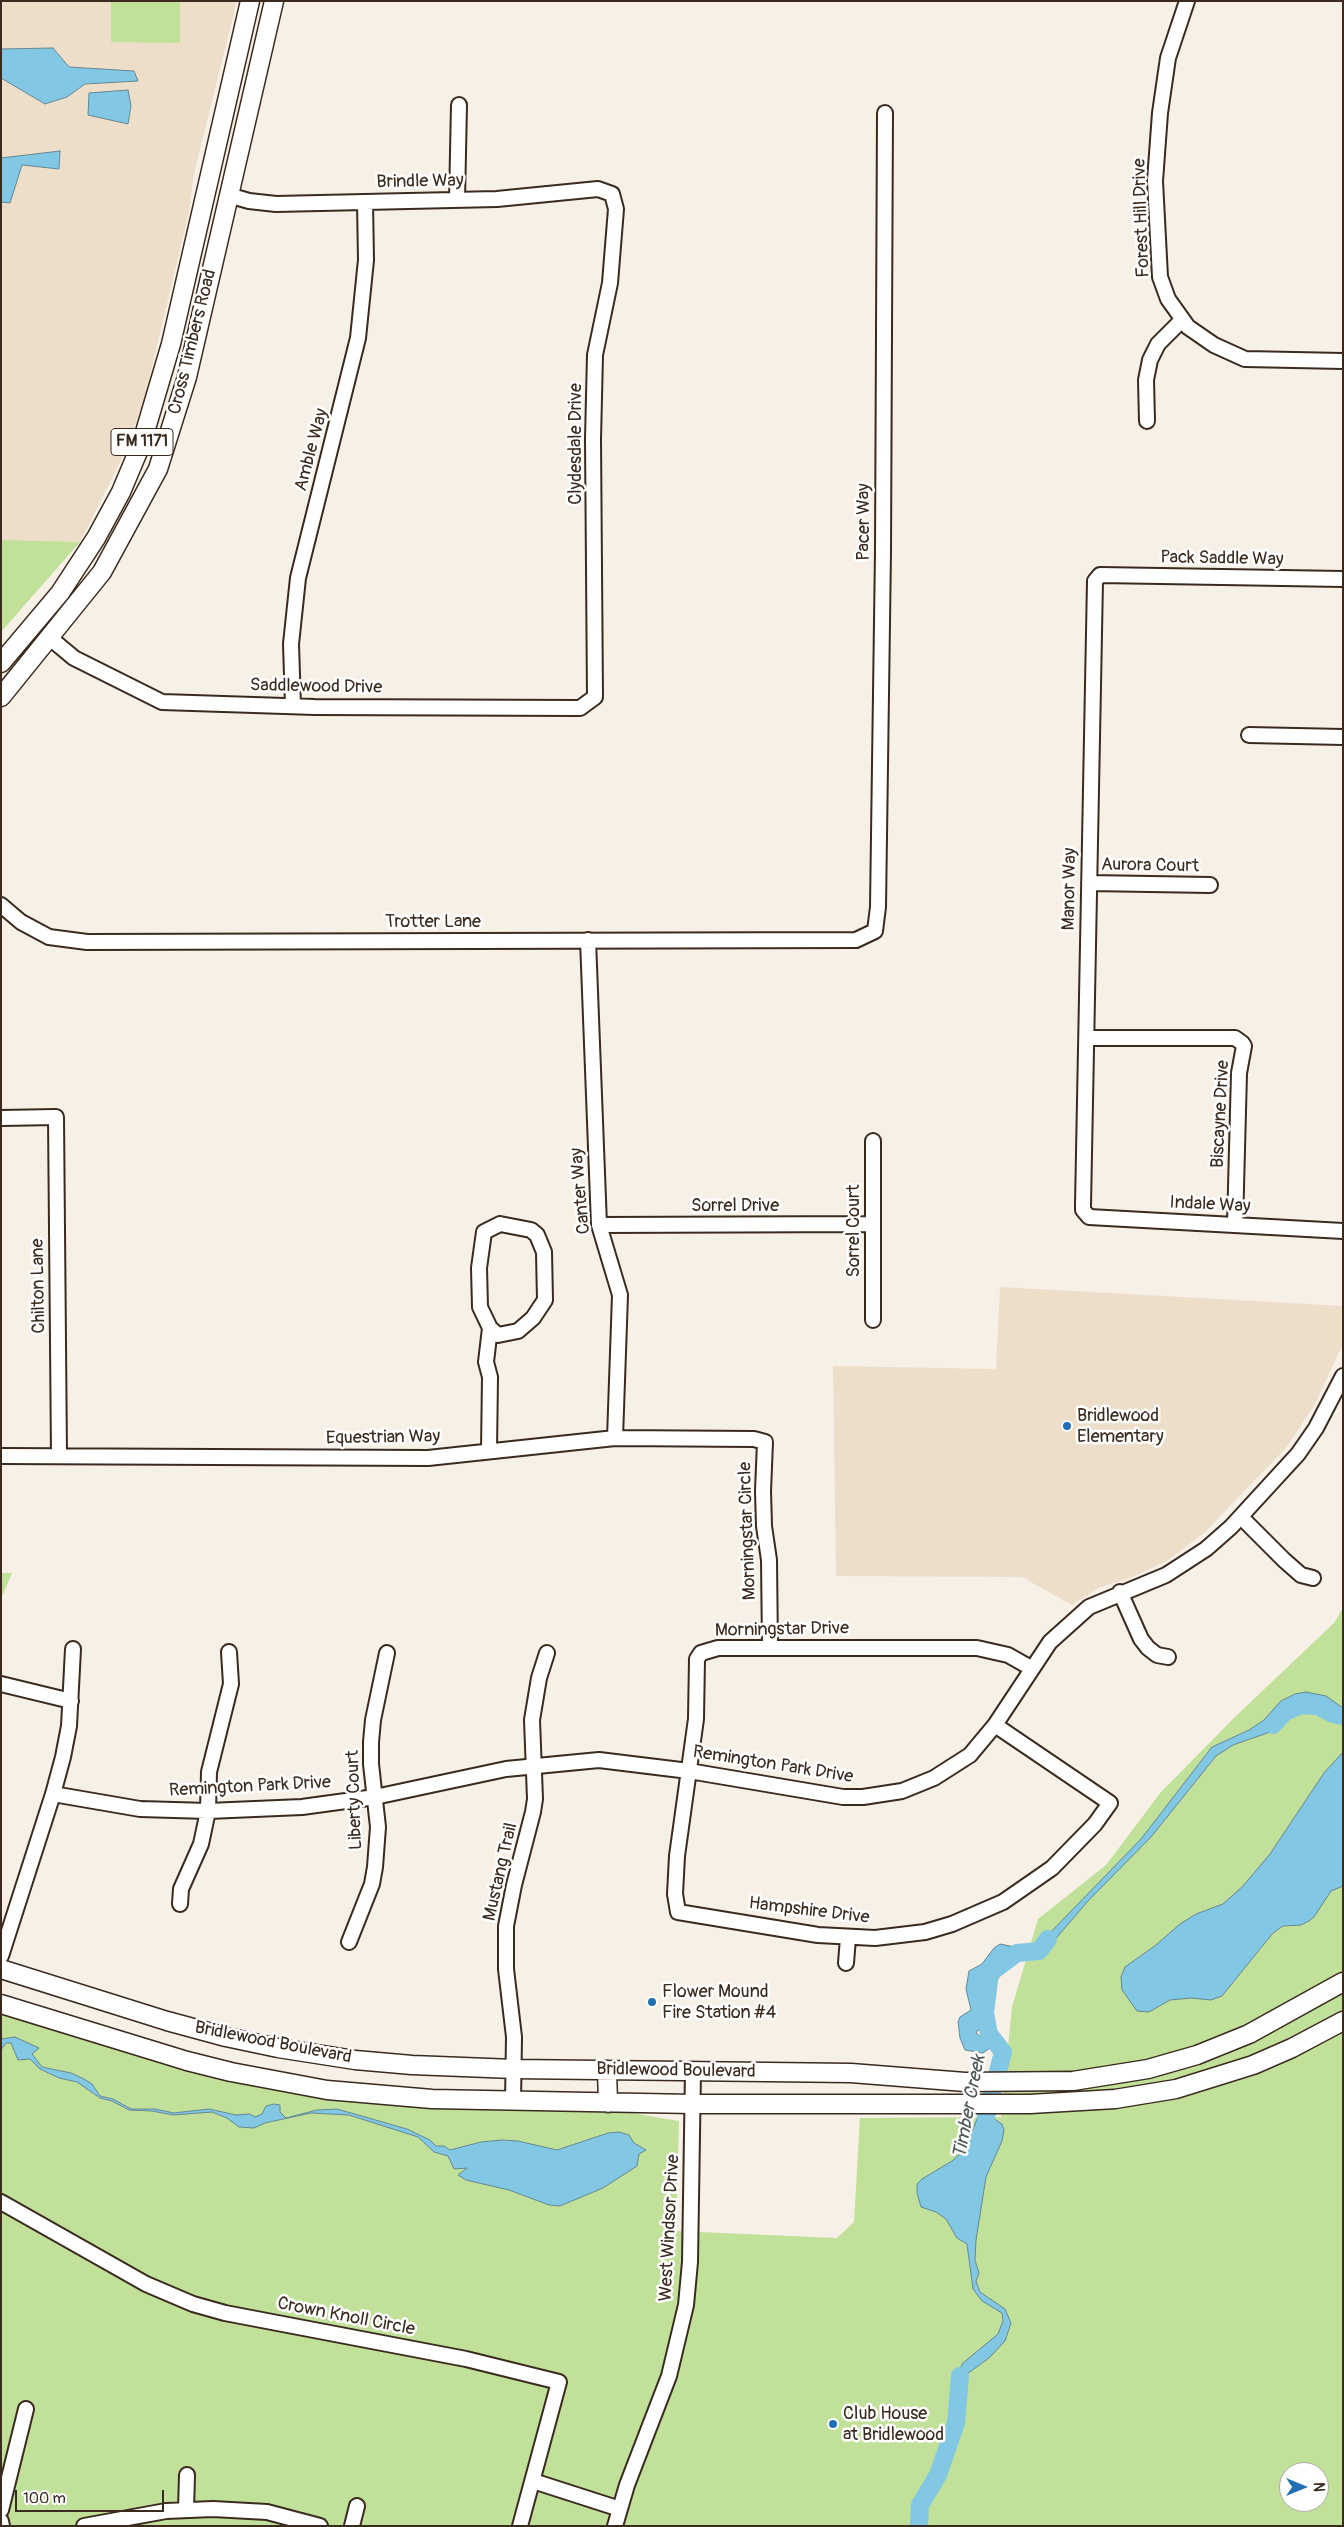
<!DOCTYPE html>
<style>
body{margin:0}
#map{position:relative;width:1344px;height:2527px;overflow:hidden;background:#f7f0e7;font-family:Pangolin,sans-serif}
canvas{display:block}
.frame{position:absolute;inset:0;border:2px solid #3b2a1e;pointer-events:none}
.north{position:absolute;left:1279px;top:2462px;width:50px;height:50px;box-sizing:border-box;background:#fff;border:1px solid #b1aaa5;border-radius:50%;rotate:90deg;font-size:14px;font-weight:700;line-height:20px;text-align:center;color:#3b2a1e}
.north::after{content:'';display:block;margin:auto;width:18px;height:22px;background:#1f6fb2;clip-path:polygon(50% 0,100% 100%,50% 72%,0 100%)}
.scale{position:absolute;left:15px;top:2490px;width:149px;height:22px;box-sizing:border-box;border:2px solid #3b2a1e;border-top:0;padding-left:6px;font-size:15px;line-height:18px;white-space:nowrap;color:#3b2a1e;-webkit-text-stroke:4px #fff;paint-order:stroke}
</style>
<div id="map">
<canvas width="1344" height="2527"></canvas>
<div class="frame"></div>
<div class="north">N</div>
<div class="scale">100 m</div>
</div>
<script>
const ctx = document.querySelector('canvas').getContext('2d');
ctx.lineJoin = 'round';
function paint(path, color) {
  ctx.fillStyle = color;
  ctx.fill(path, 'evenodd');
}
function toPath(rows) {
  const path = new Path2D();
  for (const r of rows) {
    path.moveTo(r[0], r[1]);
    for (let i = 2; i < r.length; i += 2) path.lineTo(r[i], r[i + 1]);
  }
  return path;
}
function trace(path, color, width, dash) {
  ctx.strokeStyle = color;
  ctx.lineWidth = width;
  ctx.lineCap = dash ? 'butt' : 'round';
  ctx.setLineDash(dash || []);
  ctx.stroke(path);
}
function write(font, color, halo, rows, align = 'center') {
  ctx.font = font + ' Pangolin,sans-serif';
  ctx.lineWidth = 5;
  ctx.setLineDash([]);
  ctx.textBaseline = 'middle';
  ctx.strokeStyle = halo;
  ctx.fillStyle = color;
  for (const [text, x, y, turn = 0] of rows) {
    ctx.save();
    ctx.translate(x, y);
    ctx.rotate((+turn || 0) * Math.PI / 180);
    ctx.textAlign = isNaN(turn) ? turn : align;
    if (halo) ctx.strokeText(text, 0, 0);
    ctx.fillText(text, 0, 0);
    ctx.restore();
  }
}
paint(toPath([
 [1,1,237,1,194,173,189,212,146,392,127,448,80,542,1,542],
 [1000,1287,1343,1306,1343,1344,1315,1404,1286,1448,1204,1533,1167,1561,1130,1578,1098,1588,1072,1605,1022,1577,836,1576,833,1366,996,1369]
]), '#eddeca');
paint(toPath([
 [111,1,180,1,180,43,111,42],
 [1,540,80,542,1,632],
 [1,1573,12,1573,1,1599],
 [1343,1607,1343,2526,1,2526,1,2010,165,2064,311,2095,607,2109,679,2121,676,2231,837,2238,854,2222,860,2118,1001,2117,1012,2007,1038,1919,1106,1865,1161,1792,1236,1716,1335,1622],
 [1289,2472,1319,2472,1319,2502,1289,2502]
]), '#c1e19a');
const water = toPath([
 [53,48,69,67,134,71,138,81,85,84,67,97,45,104,1,78,1,49,53,48],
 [128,90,131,106,128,124,88,115,89,93,128,90],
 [60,151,59,169,22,165,10,203,1,202,1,158,60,151],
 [1306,1692,1326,1696,1343,1708,1343,1724,1338,1723,1319,1704,1304,1703,1292,1707,1273,1731,1233,1745,1216,1756,1151,1837,1088,1901,1046,1950,1038,1952,1020,1950,993,1985,984,1988,979,1997,984,2008,991,2009,992,2012,991,2027,987,2032,978,2030,976,2033,990,2044,990,2048,983,2053,965,2050,960,2038,958,2022,960,2017,971,2010,966,1989,969,1971,982,1964,994,1948,1000,1944,1025,1949,1040,1946,1045,1938,1141,1839,1212,1747,1249,1730,1264,1720,1281,1701,1295,1694,1306,1692],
 [1343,1752,1343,1886,1331,1891,1314,1917,1309,1921,1301,1925,1283,1926,1273,1933,1222,1996,1211,2000,1191,1998,1170,2000,1149,2012,1137,2011,1122,1990,1121,1977,1125,1967,1156,1945,1180,1924,1196,1914,1223,1904,1243,1886,1270,1854,1324,1773,1343,1752],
 [15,2037,39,2048,32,2054,42,2067,71,2073,84,2079,92,2084,100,2096,113,2099,131,2109,155,2109,174,2113,209,2109,236,2115,250,2114,255,2117,262,2114,266,2106,274,2104,280,2105,280,2112,286,2118,317,2110,337,2109,407,2129,430,2140,436,2146,444,2146,450,2150,481,2142,502,2140,518,2141,557,2150,608,2133,619,2132,629,2135,634,2143,646,2150,639,2154,637,2166,603,2188,560,2206,549,2205,509,2190,466,2180,458,2175,467,2168,454,2169,448,2156,434,2152,418,2137,349,2115,311,2113,265,2123,254,2128,239,2127,227,2118,212,2112,173,2115,152,2111,129,2110,112,2101,100,2098,77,2082,59,2078,40,2069,30,2059,18,2060,11,2043,6,2043,1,2050,1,2039,15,2037],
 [979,2114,992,2114,993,2118,1002,2124,1004,2130,1002,2141,986,2177,976,2240,975,2260,979,2273,976,2281,980,2292,1005,2309,1011,2323,1005,2341,989,2358,967,2374,962,2381,944,2452,930,2485,919,2500,918,2526,910,2526,915,2501,932,2471,946,2432,958,2372,963,2363,998,2334,1003,2321,1002,2313,982,2301,973,2289,967,2244,957,2238,946,2219,936,2212,921,2207,917,2193,917,2184,922,2179,952,2161,965,2149,979,2114]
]);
paint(water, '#82c7e3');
trace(water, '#668894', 1);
trace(toPath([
 [1273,1725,1285,1712,1301,1705,1318,1706,1333,1714,1343,1716],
 [986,2117,1003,2052,989,2034,985,2013,990,1973,1017,1953,1039,1951,1048,1939],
 [919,2526,920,2505,938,2475,956,2423,960,2376]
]), '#82c7e3', 18);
const minor = toPath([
 [1187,1,1168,58,1160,113,1155,181,1160,277,1168,299,1188,327,1214,345,1245,359,1343,361],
 [457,200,459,105],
 [1147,421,1146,380,1150,360,1158,344,1182,320],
 [1343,579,1100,575,1095,581,1083,1205,1083,1210,1089,1217,1343,1231],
 [50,638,74,658,162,702,315,707,580,708,595,697,593,439,595,355,610,283,616,209,612,194,598,189,497,199,276,204,249,201,228,195],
 [293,706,291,644,298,578,358,338,366,260,365,202],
 [1249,735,1343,737],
 [1089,883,1210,885],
 [1,905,21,922,49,937,87,942,856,940,875,931,878,907,883,551,885,113],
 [588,940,599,1225,620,1295,615,1438],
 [1087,1038,1235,1038,1242,1043,1244,1046,1239,1073,1235,1225],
 [1,1118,56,1117,59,1455],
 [873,1141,873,1320],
 [500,1224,531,1230,537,1235,544,1252,545,1300,533,1318,518,1331,498,1335,490,1328,480,1307,479,1268,484,1232,500,1224],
 [599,1225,872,1224],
 [489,1451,490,1377,486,1362,490,1328],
 [1,1456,428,1458,615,1438,754,1439,765,1442,763,1491,764,1526,769,1560,770,1647],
 [1241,1517,1284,1560,1301,1575,1313,1578],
 [1120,1592,1141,1639,1148,1648,1157,1655,1168,1657],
 [1,1684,71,1701],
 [995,1725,1110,1803,1095,1824,1052,1868,1003,1902,952,1924,925,1932,875,1938,818,1935,678,1912,675,1894,677,1856,696,1719,697,1659,701,1653,718,1648,977,1648,1008,1655,1031,1668],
 [53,1794,140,1809,208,1811,302,1807,375,1797,506,1769,599,1760,689,1771,843,1797,863,1797,902,1791,934,1778,970,1755,995,1725,1050,1642,1089,1607,1166,1575,1206,1549,1231,1527,1298,1454,1316,1428,1343,1376],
 [180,1904,181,1889,201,1844,208,1811,209,1772,231,1684,229,1652],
 [349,1942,372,1884,375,1867,378,1827,371,1764,371,1742,373,1720,387,1653],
 [1,1956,53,1794,63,1757,69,1726,73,1649],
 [846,1963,848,1938],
 [513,2102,514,2037,506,1969,506,1926,514,1885,533,1812,535,1799,532,1720,539,1678,547,1653],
 [1,2202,146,2284,193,2304,225,2313,466,2359,559,2382,520,2526],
 [533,2481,620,2509],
 [1,2510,26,2409],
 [186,2510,187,2475],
 [1,2521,2,2526],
 [84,2526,166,2511,213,2509,267,2512,320,2526],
 [352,2526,357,2506],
 [615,2526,627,2485,669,2376,686,2305,690,2262,693,2071]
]);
const major = toPath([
 [1,663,60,593,96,538,121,492,142,442,171,344,250,1],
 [1,697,102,572,158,469,187,377,274,1],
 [1,1969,167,2021,226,2037,278,2048,355,2060,412,2065,514,2069,851,2073,965,2082,1073,2081,1148,2069,1197,2055,1249,2034,1343,1982],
 [1,2004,187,2061,231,2072,327,2090,432,2099,693,2104,1030,2104,1115,2099,1176,2089,1253,2065,1292,2048,1343,2021],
 [607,2070,608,2103]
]);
trace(minor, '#3b2a1e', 18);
trace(major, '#3b2a1e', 21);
trace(minor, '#fff', 14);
trace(major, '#fff', 18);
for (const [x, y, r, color] of [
 [1067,1426,5,"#1f6fb2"],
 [652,2002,5,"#1f6fb2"],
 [833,2424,5,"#1f6fb2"]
]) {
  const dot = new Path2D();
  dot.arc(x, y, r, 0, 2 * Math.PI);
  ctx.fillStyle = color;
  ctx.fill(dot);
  trace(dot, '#fff', 2);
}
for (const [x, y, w] of [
 [142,442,62]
]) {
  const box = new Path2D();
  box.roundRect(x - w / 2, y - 13.5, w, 27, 4);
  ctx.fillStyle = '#fff';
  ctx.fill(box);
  trace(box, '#3b2a1e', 1);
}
write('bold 16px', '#3b2a1e', null, [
 ["FM 1171",142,442]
]);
write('18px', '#3b2a1e', '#fff', [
 ["Brindle Way",420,182,-1],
 ["Forest Hill Drive",1142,218,-92],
 ["Cross Timbers Road",193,342,-76],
 ["Clydesdale Drive",576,444,-90],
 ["Amble Way",312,450,-75],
 ["Pacer Way",864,522,-90],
 ["Pack Saddle Way",1222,559,1],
 ["Saddlewood Drive",316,687,1],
 ["Aurora Court",1150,866,1],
 ["Manor Way",1070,889,-89],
 ["Trotter Lane",433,922],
 ["Biscayne Drive",1221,1114,-87],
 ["Canter Way",581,1191,-95],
 ["Indale Way",1210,1205,3],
 ["Sorrel Drive",735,1206],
 ["Sorrel Court",854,1231,-90],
 ["Chilton Lane",39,1286,-91],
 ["Equestrian Way",383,1438,-1],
 ["Morningstar Circle",748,1531,-92],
 ["Morningstar Drive",782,1630,-1],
 ["Remington Park Drive",773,1765,9],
 ["Remington Park Drive",250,1787,-3],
 ["Liberty Court",355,1800,-92],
 ["Mustang Trail",501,1872,-77],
 ["Hampshire Drive",809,1911,7],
 ["Bridlewood Boulevard",273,2043,11],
 ["Bridlewood Boulevard",676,2071,1],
 ["West Windsor Drive",670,2228,-87],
 ["Crown Knoll Circle",346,2317,11]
]);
write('18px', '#3b2a1e', '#fff', [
 ["Bridlewood",1077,1416],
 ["Elementary",1077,1437],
 ["Flower Mound",662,1992],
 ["Fire Station #4",662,2013],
 ["Club House",843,2414],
 ["at Bridlewood",843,2435]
], 'left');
write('italic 19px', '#505959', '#fff', [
 ["Timber Creek",970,2107,-79]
]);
</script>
